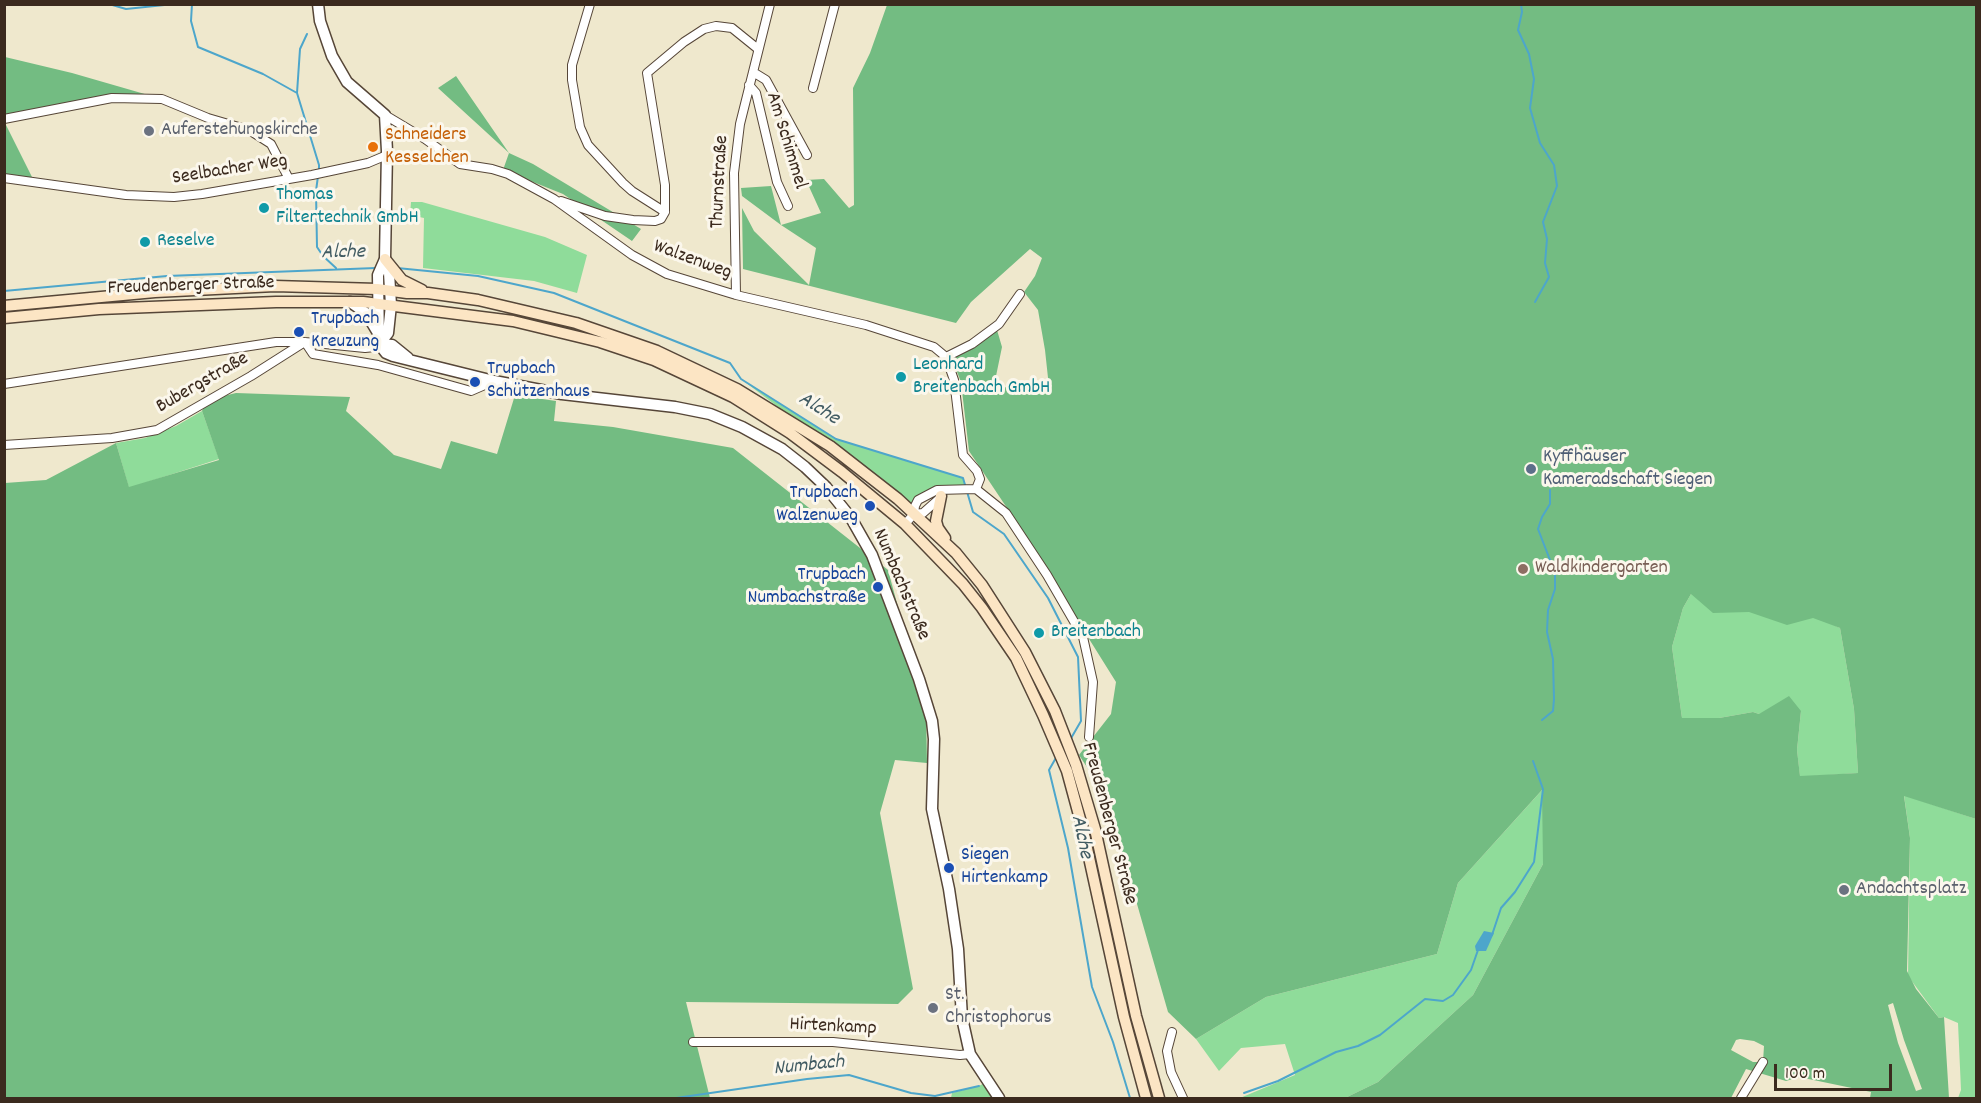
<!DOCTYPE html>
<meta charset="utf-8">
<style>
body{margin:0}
#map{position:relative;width:1981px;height:1103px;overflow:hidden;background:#efe8cd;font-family:Dekko,sans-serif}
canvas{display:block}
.frame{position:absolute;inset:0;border:6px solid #3b2a1e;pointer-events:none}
.scale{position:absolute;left:1774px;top:1064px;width:118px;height:27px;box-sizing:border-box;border:3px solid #3b2a1e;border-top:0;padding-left:8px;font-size:18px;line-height:21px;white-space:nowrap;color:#3b2a1e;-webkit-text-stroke:4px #fbf7ec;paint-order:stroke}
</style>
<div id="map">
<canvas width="1981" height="1103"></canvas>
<div class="frame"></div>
<div class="scale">100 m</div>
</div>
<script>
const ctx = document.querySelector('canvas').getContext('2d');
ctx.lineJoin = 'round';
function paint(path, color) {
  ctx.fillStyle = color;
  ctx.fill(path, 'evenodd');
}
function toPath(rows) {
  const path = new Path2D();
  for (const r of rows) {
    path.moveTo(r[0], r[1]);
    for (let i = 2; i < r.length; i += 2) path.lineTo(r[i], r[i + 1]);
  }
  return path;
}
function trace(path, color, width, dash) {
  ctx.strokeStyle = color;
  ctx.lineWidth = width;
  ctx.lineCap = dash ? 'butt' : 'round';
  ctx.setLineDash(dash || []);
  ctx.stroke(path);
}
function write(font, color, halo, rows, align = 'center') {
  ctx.font = font + ' Dekko,sans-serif';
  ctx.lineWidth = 6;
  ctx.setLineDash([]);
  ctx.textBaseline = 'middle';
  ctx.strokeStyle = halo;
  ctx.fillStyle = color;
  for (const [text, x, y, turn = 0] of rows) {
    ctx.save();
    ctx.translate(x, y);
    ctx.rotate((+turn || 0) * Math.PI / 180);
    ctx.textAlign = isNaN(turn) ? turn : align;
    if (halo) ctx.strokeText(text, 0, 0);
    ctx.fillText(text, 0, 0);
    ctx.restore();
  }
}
paint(toPath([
 [411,202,422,202,545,237,587,255,577,293,534,281,423,268,424,218,410,215],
 [741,379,836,439,963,478,968,491,944,491,918,500,914,514,867,474],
 [202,411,219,459,129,488,116,443,145,438,176,426],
 [1683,554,1840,628,1854,709,1858,773,1800,777,1797,750,1801,711,1759,714,1753,712,1719,718,1682,718,1672,647,1683,608,1691,594],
 [1543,789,1543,864,1473,995,1378,1082,1345,1098,1240,1098,1295,1075,1285,1044,1241,1048,1219,1071,1196,1039,1266,997,1437,954,1458,883],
 [1904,795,1976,819,1976,1098,1958,1098,1961,1090,1958,1023,1944,1017,1939,1018,1908,976,1910,838],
 [988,1081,998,1097,992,1098,951,1098,952,1093,979,1086]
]), '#8fdc9a');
paint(toPath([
 [887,5,1976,5,1976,819,1904,796,1910,838,1907,971,1916,989,1939,1018,1944,1017,1949,1098,1870,1098,1871,1092,1799,1077,1786,1081,1746,1069,1731,1098,1345,1098,1378,1082,1473,995,1543,864,1542,790,1458,883,1437,954,1266,997,1196,1039,1168,1012,1106,796,1079,755,1111,714,1116,682,1009,511,969,451,961,382,952,359,997,330,1002,347,996,376,999,386,1021,390,1023,383,1049,387,1045,350,1038,310,1024,292,1035,276,1042,258,1030,249,971,302,956,323,743,269,742,208,754,231,809,285,816,248,781,225,742,196,741,188,771,186,781,225,821,213,806,180,824,179,849,208,854,205,853,88,870,53],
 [1691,594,1713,613,1749,612,1787,625,1813,618,1840,628,1854,709,1858,773,1800,776,1797,750,1801,711,1789,696,1759,714,1753,712,1719,718,1682,718,1672,647,1683,608],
 [1893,1003,1904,1040,1922,1089,1916,1091,1898,1043,1888,1005],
 [1740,1039,1754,1041,1764,1046,1763,1062,1753,1062,1731,1050,1736,1040],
 [5,57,72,73,162,99,112,98,5,119],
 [456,76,509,153,533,164,641,229,632,241,563,194,503,170,509,153,438,88],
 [4,121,34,181,5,178],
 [236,393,350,397,346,411,394,455,441,469,451,441,497,454,515,395,556,401,554,421,613,427,733,448,888,570,926,711,927,763,895,760,880,813,913,989,898,1004,686,1002,710,1098,5,1098,5,483,46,480,116,443,129,487,219,460,202,411,207,400]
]), '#73bc82');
paint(toPath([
 [1484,931,1494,933,1486,951,1476,951,1475,946]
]), '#4da6cb');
trace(toPath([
 [86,4,98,4],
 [109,4,126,9,174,4],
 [192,4,191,21,198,47,263,74,297,93],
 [1521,4,1522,12,1518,30,1529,54,1534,79,1530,108,1540,143,1554,165,1557,186,1543,222,1547,239,1545,263,1549,277,1535,302],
 [307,34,300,49,297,93,319,165,319,170],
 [318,176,316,191,317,247,323,256,336,268],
 [397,268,478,276,554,293,730,363,741,379,836,439,963,478,973,512,1004,534,1048,598,1078,657,1081,721,1070,740],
 [4,291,167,276,376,268],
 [1542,720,1553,711,1554,699,1553,659,1547,632,1548,610,1555,589,1555,573,1538,529,1542,517,1550,504,1550,490],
 [1057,756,1049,770,1068,848,1092,987,1113,1042,1130,1098],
 [1492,935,1501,908,1515,892,1534,862,1543,789,1533,761],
 [1244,1093,1278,1081,1336,1052,1358,1046,1380,1035,1425,999,1443,1001,1453,995,1471,970,1478,950],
 [676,1098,807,1079,849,1075,911,1093,935,1096,979,1086]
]), '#4da6cb', 2);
const minor = toPath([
 [590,4,572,65,572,80,580,127,588,145,623,183,632,191,665,212],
 [753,72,766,80,807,155],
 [749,85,756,93,777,182,788,206],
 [813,88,835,4],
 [385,115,425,139,460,164,492,169,508,174,554,199,632,255,667,274,736,295,866,325,934,347,946,357,954,380,963,455,977,471,980,479,976,489],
 [4,119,112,98,162,99,208,118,249,130,271,144,289,179],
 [4,178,126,195,174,197,202,194,312,175,368,163,387,155],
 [561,201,605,216,633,220,655,221,661,219,665,212,665,185,647,73,684,42,704,29,716,26,732,28,758,49],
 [736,295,734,173,740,124,770,4],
 [305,342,313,354,378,365,471,391,494,381],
 [946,357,972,344,999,324,1020,294],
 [4,384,276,342,305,342,365,348,375,347,379,344],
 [4,445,112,438,157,430,251,376,303,343],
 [976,489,1006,513,1047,575,1083,637,1093,682,1089,737],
 [914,514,923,513,940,498],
 [905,524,914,514,915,506,918,500,937,490,976,489],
 [1172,1032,1167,1051,1171,1072,1183,1098],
 [693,1042,833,1042,960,1055,970,1054],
 [1741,1098,1763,1062]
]);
const tertiary = toPath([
 [318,4,320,21,332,56,347,82,385,115,387,151,385,259,389,273,391,305,388,333,379,344],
 [350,302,366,313,378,333],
 [379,344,386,353,393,356,494,381,562,394,675,407,710,414,742,427,782,449,805,467,826,487,851,518,872,555,919,679,932,721,934,739,932,809,949,889,958,949,962,1018,970,1054,999,1098],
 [379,344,378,275,385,259],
 [379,344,392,345,408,358]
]);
const secondary = toPath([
 [385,259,402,280,422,290],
 [4,306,155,292,275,286,377,289,407,293,428,293,478,300,576,323,657,351,737,389,830,446,898,499,956,553,982,585,1025,652,1055,711,1076,765,1095,829,1136,1016,1159,1098],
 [4,318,99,309,276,302,363,302,513,321,600,342,654,360,733,397,790,433,842,472,905,524,963,584,982,608,1016,658,1043,715,1067,771,1083,830,1124,1017,1146,1098],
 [941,496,936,521,938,528,945,538]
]);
trace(minor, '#564638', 10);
trace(tertiary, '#564638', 13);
trace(secondary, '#564638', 13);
trace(minor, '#fff', 8);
trace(tertiary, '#fff', 10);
trace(secondary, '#fce5c4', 10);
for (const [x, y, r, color] of [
 [149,131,6,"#6b7280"],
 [373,147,6,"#e8710a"],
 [264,208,6,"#0f9aa8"],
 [145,242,6,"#0f9aa8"],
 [299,332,6,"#1a4fb4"],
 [901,377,6,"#0f9aa8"],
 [475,382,6,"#1a4fb4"],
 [1531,469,6,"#5c6f8a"],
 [870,506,6,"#1a4fb4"],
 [1523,569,6,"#8d6e63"],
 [878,587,6,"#1a4fb4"],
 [1039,633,6,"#0f9aa8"],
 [949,868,6,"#1a4fb4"],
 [1844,890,6,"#6b7280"],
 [933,1008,6,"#6b7280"]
]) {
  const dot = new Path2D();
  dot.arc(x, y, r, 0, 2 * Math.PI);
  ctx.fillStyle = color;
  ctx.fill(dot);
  trace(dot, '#fbf7ec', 2);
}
write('20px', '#5b616d', '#fbf7ec', [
 ["Auferstehungskirche",161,131],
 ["Andachtsplatz",1856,890],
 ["St.",945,996],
 ["Christophorus",945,1019]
], 'left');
write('20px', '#c56008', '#fbf7ec', [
 ["Schneiders",385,136],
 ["Kesselchen",385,159]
], 'left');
write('20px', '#3b2a1e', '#fbf7ec', [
 ["Am Schimmel",785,141,73],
 ["Seelbacher Weg",230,171,-9],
 ["Thurnstraße",721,182,-87],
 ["Walzenweg",692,261,20],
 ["Freudenberger Straße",191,287,-2],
 ["Bubergstraße",203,384,-30],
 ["Numbachstraße",900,585,67],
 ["Freudenberger Straße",1108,824,75],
 ["Hirtenkamp",833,1028,3]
]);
write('20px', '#0d838f', '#fbf7ec', [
 ["Thomas",276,196],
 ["Filtertechnik GmbH",276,219],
 ["Reselve",157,242],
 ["Leonhard",913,366],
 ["Breitenbach GmbH",913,389],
 ["Breitenbach",1051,633]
], 'left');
write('20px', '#164399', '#fbf7ec', [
 ["Trupbach",311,320],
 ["Kreuzung",311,343],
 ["Trupbach",487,370],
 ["Schützenhaus",487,393],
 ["Trupbach",858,494,"right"],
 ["Walzenweg",858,517,"right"],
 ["Trupbach",866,576,"right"],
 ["Numbachstraße",866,599,"right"],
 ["Siegen",961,856],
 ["Hirtenkamp",961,879]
], 'left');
write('20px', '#4e5e75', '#fbf7ec', [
 ["Kyffhäuser",1543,458],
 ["Kameradschaft Siegen",1543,481]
], 'left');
write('20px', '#785e54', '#fbf7ec', [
 ["Waldkindergarten",1535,569]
], 'left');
write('italic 21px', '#425c63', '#fbf7ec', [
 ["Alche",343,254,-1],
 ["Alche",818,410,32],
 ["Alche",1080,837,78],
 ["Numbach",809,1067,-6]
]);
</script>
